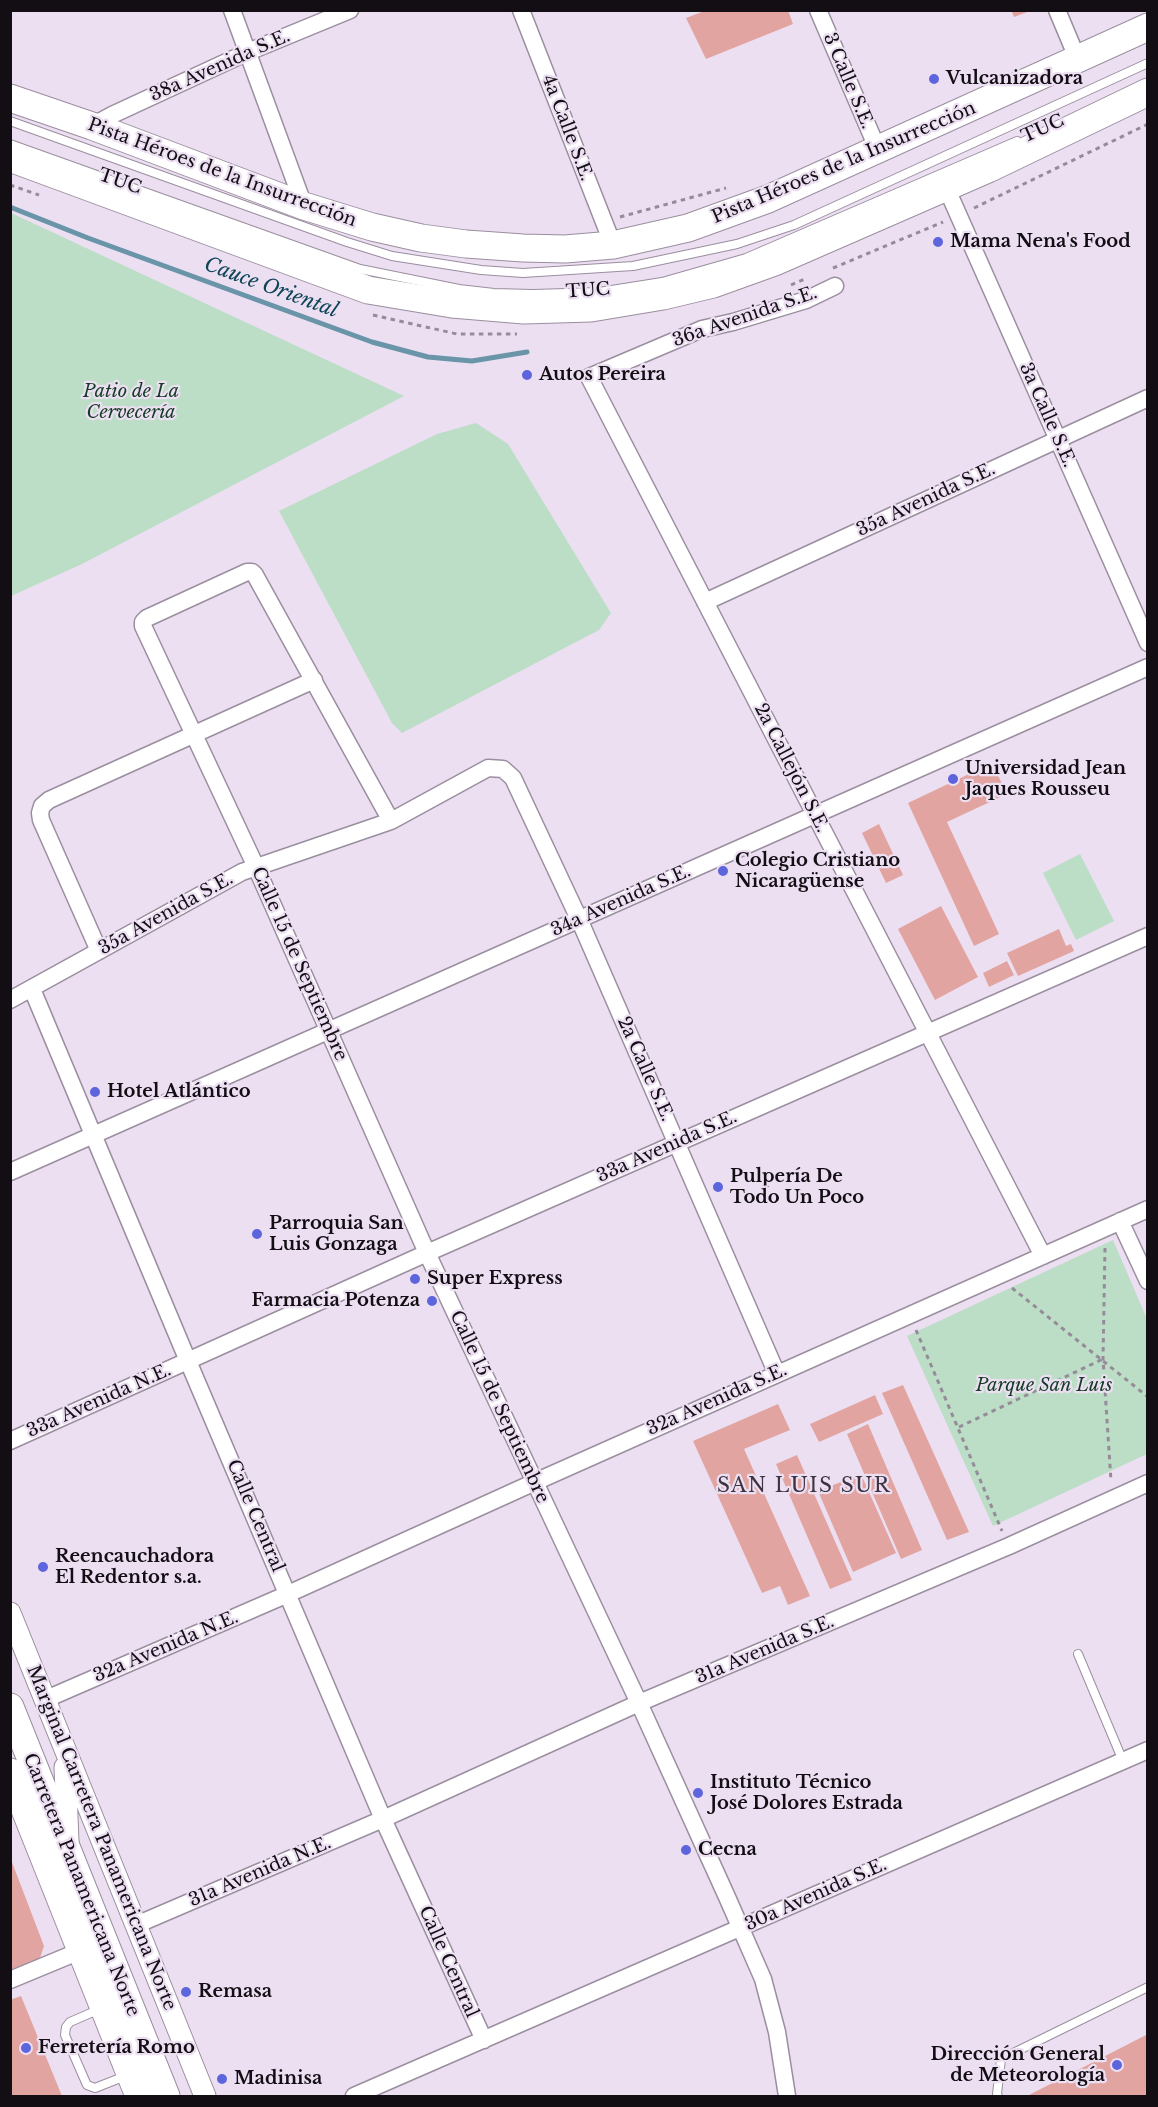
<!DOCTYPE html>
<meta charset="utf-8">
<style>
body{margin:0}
#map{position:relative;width:1158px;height:2107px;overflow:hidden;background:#ecdff2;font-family:"Libre Baskerville",serif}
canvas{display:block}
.frame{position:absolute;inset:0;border:12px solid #120e14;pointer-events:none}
</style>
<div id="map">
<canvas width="1158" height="2107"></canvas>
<div class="frame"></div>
</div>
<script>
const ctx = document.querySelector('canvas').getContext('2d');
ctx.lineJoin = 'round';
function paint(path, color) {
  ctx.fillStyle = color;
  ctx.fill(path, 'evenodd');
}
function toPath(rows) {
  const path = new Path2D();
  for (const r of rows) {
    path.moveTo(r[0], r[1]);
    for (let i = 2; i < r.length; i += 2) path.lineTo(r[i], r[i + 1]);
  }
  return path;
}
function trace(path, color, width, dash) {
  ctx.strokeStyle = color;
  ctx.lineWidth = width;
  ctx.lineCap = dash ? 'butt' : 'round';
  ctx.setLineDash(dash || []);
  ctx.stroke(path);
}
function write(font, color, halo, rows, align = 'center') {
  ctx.font = font + ' "Libre Baskerville",serif';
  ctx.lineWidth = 4.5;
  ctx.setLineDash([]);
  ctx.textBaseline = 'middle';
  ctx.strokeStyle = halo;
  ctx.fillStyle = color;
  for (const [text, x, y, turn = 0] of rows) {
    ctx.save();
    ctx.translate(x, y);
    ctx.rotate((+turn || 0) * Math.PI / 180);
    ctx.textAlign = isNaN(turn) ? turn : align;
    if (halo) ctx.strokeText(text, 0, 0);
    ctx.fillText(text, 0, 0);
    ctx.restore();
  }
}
paint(toPath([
 [11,213,404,396,82,564,11,596],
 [476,423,508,444,611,613,599,630,402,733,392,723,279,511,437,434],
 [1080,854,1114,921,1076,940,1043,873],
 [1113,1240,1147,1319,1147,1454,993,1526,907,1336]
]), '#bcddc6');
trace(toPath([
 [10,207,88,238,372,342,428,357,472,361,527,352]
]), '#6a94a8', 5);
paint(toPath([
 [707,10,788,10,793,24,706,59,686,18],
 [1011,10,1030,10,1030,11,1014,17],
 [992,763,1007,794,947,822,999,934,974,946,908,803],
 [879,824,903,875,886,883,862,833],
 [941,906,978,977,935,1000,898,929],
 [1059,929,1066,946,1071,944,1074,951,1018,976,1007,953],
 [1007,961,1014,975,989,987,983,973],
 [903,1385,969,1532,947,1540,882,1393],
 [875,1395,883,1414,819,1442,810,1424],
 [778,1404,790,1430,744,1449,810,1596,788,1605,780,1586,762,1593,693,1441],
 [868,1424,922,1550,901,1559,847,1434],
 [797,1455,852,1580,830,1589,776,1464],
 [861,1474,896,1553,853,1572,818,1491],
 [10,1857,44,1946,40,1958,10,1970],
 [21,1996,62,2096,10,2096,10,2000],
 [1148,2034,1148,2096,1027,2096]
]), '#e2a4a0');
const service = toPath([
 [10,121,347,242,392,256,481,270,523,273,633,266,737,244,794,225,1148,63],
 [10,144,360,269,459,289,494,293,533,294,599,292,662,282,746,258,1017,141],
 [1078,1654,1123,1761],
 [100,2009,70,2022,66,2027,65,2035,83,2076,87,2085,95,2088,128,2075],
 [998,2096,997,2094,1001,2059,1148,1987]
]);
const minor = toPath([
 [232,10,304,206],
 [521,10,613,245],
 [818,10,878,150],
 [1057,10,1078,60],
 [92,126,112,115,248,52,350,10],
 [946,187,1148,643],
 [835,286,806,300,733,322,702,329,589,377,1043,1256],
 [705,602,1148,398],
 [391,821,255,575,252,572,247,572,147,618,143,622,143,626,256,867,427,1253,639,1703,727,1897,763,1979,777,2032,787,2096],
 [99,951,41,820,40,813,42,806,49,800,314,680],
 [32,989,188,1361,383,1819,484,2040],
 [10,1000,242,872,391,821,488,768,503,769,513,778,579,919,777,1374],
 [10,1172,1148,667],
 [1120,1221,1148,1281],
 [10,1441,427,1253,1148,936],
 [44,1700,288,1594,535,1482,1148,1209],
 [136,1925,383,1819,639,1703,1009,1546,1148,1483],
 [10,1980,80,1951],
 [354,2096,1148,1750]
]);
const tertiary = toPath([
 [10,1613,205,2096],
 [65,1767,68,1841]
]);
const primary = toPath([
 [10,98,92,126,304,206,372,227,421,238,466,244,523,248,565,249,613,245,688,228,768,199,1148,27],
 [10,158,368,290,452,304,524,310,591,308,663,296,713,284,777,261,988,169,1148,92]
]);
const trunk = toPath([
 [10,1707,166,2096],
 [10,1772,139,2096]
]);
trace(service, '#9a8e9f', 10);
trace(minor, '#9a8e9f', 19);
trace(tertiary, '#9a8e9f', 23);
trace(primary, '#9a8e9f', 29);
trace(trunk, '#9a8e9f', 29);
trace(toPath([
 [10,185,39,195],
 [974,208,1148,124],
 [620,217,726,188],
 [833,268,943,222],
 [791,285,807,278],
 [373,315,457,334,517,334],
 [1105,1248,1103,1359,1111,1481],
 [1012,1288,1148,1397],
 [916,1330,1002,1531],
 [959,1427,1103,1359]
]), '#958c9a', 3, [4.5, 4.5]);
trace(service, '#fff', 8);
trace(minor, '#fff', 16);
trace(tertiary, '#fff', 21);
trace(primary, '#fff', 27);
trace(trunk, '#fff', 27);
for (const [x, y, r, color] of [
 [934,79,6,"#5d65dd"],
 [938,242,6,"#5d65dd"],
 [527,375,6,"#5d65dd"],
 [953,779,6,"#5d65dd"],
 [723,871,6,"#5d65dd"],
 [95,1092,6,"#5d65dd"],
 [718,1187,6,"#5d65dd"],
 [257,1234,6,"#5d65dd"],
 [415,1279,6,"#5d65dd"],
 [432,1301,6,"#5d65dd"],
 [43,1567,6,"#5d65dd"],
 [698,1793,6,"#5d65dd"],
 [686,1850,6,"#5d65dd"],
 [186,1992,6,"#5d65dd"],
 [26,2048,6,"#5d65dd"],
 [1117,2065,6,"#5d65dd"],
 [222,2079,6,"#5d65dd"]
]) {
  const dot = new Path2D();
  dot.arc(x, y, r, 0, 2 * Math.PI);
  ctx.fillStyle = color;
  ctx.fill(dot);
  trace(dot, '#ecdff2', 2);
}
write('18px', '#120e14', '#ecdff2', [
 ["38a Avenida S.E.",220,66,-24],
 ["3 Calle S.E.",848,81,67],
 ["4a Calle S.E.",567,128,69],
 ["TUC",1043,129,-24],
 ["Pista Héroes de la Insurrección",844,163,-23],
 ["Pista Héroes de la Insurrección",222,173,20],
 ["TUC",120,182,19],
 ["TUC",588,291,-4],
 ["36a Avenida S.E.",745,317,-19],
 ["3a Calle S.E.",1047,415,66],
 ["35a Avenida S.E.",926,500,-25],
 ["2a Callejón S.E.",791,768,63],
 ["34a Avenida S.E.",621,901,-24],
 ["35a Avenida S.E.",166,914,-29],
 ["Calle 15 de Septiembre",299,964,66],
 ["2a Calle S.E.",645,1069,66],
 ["33a Avenida S.E.",667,1147,-24],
 ["32a Avenida S.E.",717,1400,-24],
 ["33a Avenida N.E.",99,1401,-24],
 ["Calle 15 de Septiembre",499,1407,65],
 ["Calle Central",255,1516,67],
 ["32a Avenida N.E.",166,1647,-23],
 ["31a Avenida S.E.",765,1650,-23],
 ["Marginal Carretera Panamericana Norte",101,1838,68],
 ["31a Avenida N.E.",260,1872,-23],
 ["Carretera Panamericana Norte",81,1885,68],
 ["30a Avenida S.E.",816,1895,-24],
 ["Calle Central",448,1962,66]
]);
write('bold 18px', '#120e14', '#ecdff2', [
 ["Vulcanizadora",946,79],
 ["Mama Nena's Food",950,242],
 ["Autos Pereira",539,375],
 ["Universidad Jean",965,769],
 ["Jaques Rousseu",965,790],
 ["Colegio Cristiano",735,861],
 ["Nicaragüense",735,882],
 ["Hotel Atlántico",107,1092],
 ["Pulpería De",730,1177],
 ["Todo Un Poco",730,1198],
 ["Parroquia San",269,1224],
 ["Luis Gonzaga",269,1245],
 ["Super Express",427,1279],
 ["Farmacia Potenza",420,1301,"right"],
 ["Reencauchadora",55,1557],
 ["El Redentor s.a.",55,1578],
 ["Instituto Técnico",710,1783],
 ["José Dolores Estrada",710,1804],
 ["Cecna",698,1850],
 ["Remasa",198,1992],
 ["Ferretería Romo",38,2048],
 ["Dirección General",1105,2055,"right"],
 ["de Meteorología",1105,2076,"right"],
 ["Madinisa",234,2079]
], 'left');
write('italic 18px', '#143c24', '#ecdff2', [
 ["Patio de La",131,392],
 ["Cervecería",131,413],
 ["Parque San Luis",1044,1386]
]);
write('italic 20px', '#0e4557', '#ecdff2', [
 ["Cauce Oriental",271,288,20]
]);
ctx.letterSpacing = '1.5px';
write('20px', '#3d3342', '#ecdff2', [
 ["SAN LUIS SUR",804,1486]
]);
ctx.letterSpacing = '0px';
</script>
